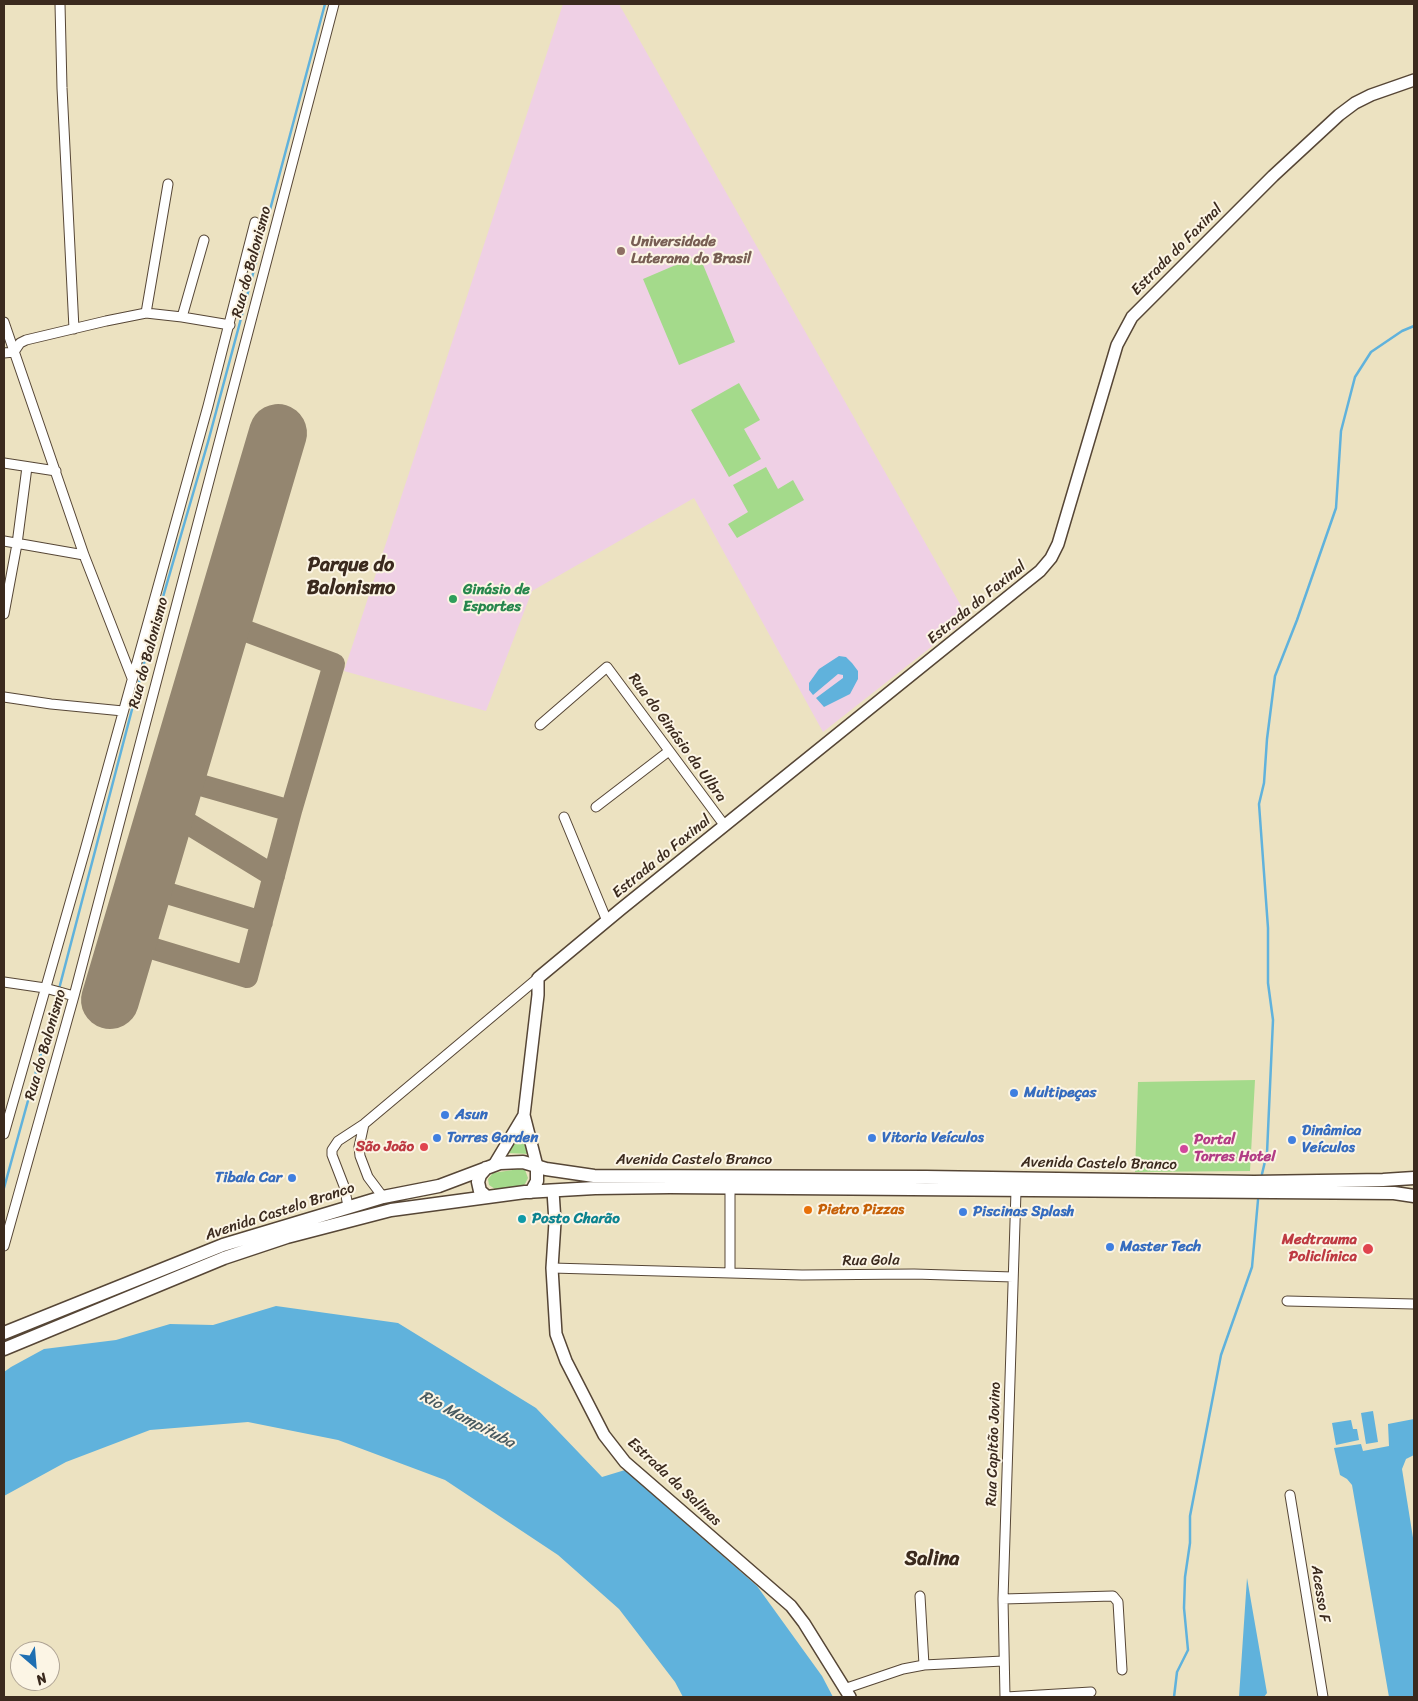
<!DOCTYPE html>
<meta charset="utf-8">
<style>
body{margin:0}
#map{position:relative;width:1418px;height:1701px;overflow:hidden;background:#ece2c1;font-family:Sriracha,sans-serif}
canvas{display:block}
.frame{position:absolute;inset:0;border:5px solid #3b2a1e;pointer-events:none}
.north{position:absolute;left:10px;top:1641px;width:50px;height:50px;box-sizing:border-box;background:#fcf5e5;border:1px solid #afa495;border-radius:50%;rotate:153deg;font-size:14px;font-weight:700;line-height:20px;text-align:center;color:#3b2a1e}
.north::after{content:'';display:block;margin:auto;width:18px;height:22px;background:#1f6fb2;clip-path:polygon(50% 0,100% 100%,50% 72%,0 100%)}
</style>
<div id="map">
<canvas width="1418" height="1701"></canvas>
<div class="frame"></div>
<div class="north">N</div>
</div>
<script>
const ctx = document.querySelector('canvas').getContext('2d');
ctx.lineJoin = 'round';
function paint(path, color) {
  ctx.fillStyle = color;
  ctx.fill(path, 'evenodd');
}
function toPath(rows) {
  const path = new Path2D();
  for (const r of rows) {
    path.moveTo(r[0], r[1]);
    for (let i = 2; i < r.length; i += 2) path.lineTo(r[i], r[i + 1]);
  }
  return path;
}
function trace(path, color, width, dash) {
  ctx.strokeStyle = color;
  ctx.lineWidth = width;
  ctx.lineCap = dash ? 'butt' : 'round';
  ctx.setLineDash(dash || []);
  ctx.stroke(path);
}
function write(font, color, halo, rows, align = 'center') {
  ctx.font = font + ' Sriracha,sans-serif';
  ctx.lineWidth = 4;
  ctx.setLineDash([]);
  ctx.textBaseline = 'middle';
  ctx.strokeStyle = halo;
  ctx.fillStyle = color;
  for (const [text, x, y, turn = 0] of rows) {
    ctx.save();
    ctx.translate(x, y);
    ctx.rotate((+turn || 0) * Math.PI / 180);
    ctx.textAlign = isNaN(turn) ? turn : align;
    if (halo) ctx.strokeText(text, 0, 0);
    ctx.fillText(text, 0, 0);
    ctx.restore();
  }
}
paint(toPath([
 [563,4,619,4,968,618,823,732,694,498,532,591,486,711,344,671]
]), '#efd0e5');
paint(toPath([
 [699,255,735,342,679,365,643,279],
 [739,383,760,420,744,429,761,459,729,477,691,410],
 [766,467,778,489,793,480,804,500,737,538,728,524,748,512,733,485],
 [1255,1080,1250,1171,1135,1172,1138,1082],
 [523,1131,530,1154,507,1153],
 [519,1169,525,1170,528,1178,525,1184,520,1187,495,1189,489,1185,488,1179,493,1173]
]), '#a4da8b');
paint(toPath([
 [839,656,846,657,852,663,858,671,858,679,850,694,824,707,816,698,843,678,843,675,838,674,813,695,809,690,809,683,819,669],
 [276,1306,398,1323,536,1408,602,1477,625,1470,757,1586,822,1676,833,1697,683,1697,675,1682,619,1609,558,1555,445,1480,338,1440,248,1422,150,1430,66,1462,4,1496,4,1372,11,1367,44,1349,116,1340,170,1324,213,1325],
 [1373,1411,1378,1442,1366,1444,1361,1413],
 [1414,1419,1414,1455,1406,1459,1402,1469,1414,1544,1414,1697,1389,1697,1352,1485,1347,1479,1340,1475,1334,1448,1361,1444,1363,1451,1389,1446,1388,1424],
 [1351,1420,1353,1429,1357,1429,1359,1440,1336,1445,1332,1423],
 [1247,1578,1267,1693,1264,1697,1239,1697]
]), '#60b2dc');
trace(toPath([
 [59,989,147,652,208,442,325,4],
 [1262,1174,1267,1153,1273,1020,1268,983,1268,928,1259,804,1264,783,1267,739,1275,676,1297,620,1336,508,1341,431,1355,377,1371,352,1402,331,1414,326],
 [4,1188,57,995],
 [1174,1697,1177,1672,1188,1650,1184,1608,1185,1577,1190,1543,1190,1516,1221,1355,1252,1267,1258,1200]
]), '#60b2dc', 2.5);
trace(toPath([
 [176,778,291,811],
 [166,810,274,876],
 [144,886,262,922],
 [128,941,247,977,291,811,334,664,222,622]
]), '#948670', 22);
trace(toPath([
 [110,1000,278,433]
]), '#948670', 58);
const minor = toPath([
 [60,4,62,88,74,329],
 [146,313,168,184],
 [182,317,204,240],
 [4,322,84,555,132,678],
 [14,352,20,343,26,340,106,321,146,313,182,317,230,325],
 [4,353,14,352],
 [4,463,56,471],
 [4,541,84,555],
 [4,614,17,544,27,467],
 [4,697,51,704,123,711],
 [540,725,607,667,725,826],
 [596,807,669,751],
 [564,817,607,921],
 [4,982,45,988,74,996],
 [364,1124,359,1147,360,1156,368,1177,383,1197],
 [4,1134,85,850,208,406,255,222],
 [348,1206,344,1186,332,1155,332,1150,338,1141,364,1124,538,978],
 [4,1246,74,996,334,4],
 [552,1268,802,1275,914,1274,1013,1277],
 [730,1273,730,1188],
 [1287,1301,1414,1304],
 [1290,1495,1323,1697],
 [920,1596,924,1665],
 [1003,1599,1113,1596,1118,1602,1122,1670],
 [844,1689,903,1669,924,1665,1003,1661],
 [1005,1697,1003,1599,1016,1191],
 [1006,1697,1091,1692]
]);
const tertiary = toPath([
 [494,1165,524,1115],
 [537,1166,524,1115,538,995,538,978,621,909,1040,571,1051,558,1058,544,1117,345,1132,317,1273,176,1339,115,1355,103,1371,95,1414,80],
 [553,1191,555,1222,552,1268,556,1334,566,1361,604,1435,625,1462,791,1606,804,1623,850,1697]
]);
const secondary = toPath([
 [486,1168,480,1175,478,1182,480,1191,487,1197],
 [531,1192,537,1181,537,1166],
 [4,1333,223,1245,383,1197,439,1186,500,1163,523,1162,546,1169,594,1176,926,1177,1254,1182,1383,1180,1414,1178],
 [4,1349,224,1258,287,1237,391,1210,525,1192,595,1188,670,1187,1394,1193,1414,1196]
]);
trace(minor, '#564636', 11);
trace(tertiary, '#564636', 14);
trace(secondary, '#564636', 15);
trace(minor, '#fff', 9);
trace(tertiary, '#fff', 11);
trace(secondary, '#fff', 12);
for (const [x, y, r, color] of [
 [621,251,5,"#8d6e63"],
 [453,599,5,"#2e9e5b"],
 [1014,1093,5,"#3f7fe0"],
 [445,1115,5,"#3f7fe0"],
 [437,1138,5,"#3f7fe0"],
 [872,1138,5,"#3f7fe0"],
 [1292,1140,5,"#3f7fe0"],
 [424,1147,5,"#e0444e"],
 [1184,1149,5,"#d1479c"],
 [292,1178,5,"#3f7fe0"],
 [808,1210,5,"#e8710a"],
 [963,1212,5,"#3f7fe0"],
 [522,1219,5,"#0f9aa8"],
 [1110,1247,5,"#3f7fe0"],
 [1368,1249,6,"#e0444e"]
]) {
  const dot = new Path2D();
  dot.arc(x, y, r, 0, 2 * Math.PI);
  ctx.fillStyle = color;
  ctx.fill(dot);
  trace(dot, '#fcf5e5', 2);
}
write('bold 15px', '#785e54', '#fcf5e5', [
 ["Universidade",631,242],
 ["Luterana do Brasil",631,259]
], 'left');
write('15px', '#3b2a1e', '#fcf5e5', [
 ["Estrada do Faxinal",1177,250,-45],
 ["Rua do Balonismo",252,262,-75],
 ["Estrada do Faxinal",977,603,-39],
 ["Rua do Balonismo",149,653,-75],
 ["Rua do Ginásio da Ulbra",677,738,54],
 ["Estrada do Faxinal",662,857,-39],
 ["Rua do Balonismo",46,1045,-74],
 ["Avenida Castelo Branco",694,1160],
 ["Avenida Castelo Branco",1099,1164,1],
 ["Avenida Castelo Branco",280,1212,-18],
 ["Rua Gola",871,1261,-1],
 ["Rua Capitão Jovino",994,1444,-88],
 ["Estrada da Salinas",674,1482,43],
 ["Acesso F",1320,1594,81]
]);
write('bold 15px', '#27864d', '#fcf5e5', [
 ["Ginásio de",463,590],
 ["Esportes",463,607]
], 'left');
write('bold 15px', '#366cbe', '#fcf5e5', [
 ["Multipeças",1024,1093],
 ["Asun",455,1115],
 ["Dinâmica",1302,1131],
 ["Veículos",1302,1148],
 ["Torres Garden",447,1138],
 ["Vitoria Veículos",882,1138],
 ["Tibala Car",282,1178,"right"],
 ["Piscinas Splash",973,1212],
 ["Master Tech",1120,1247]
], 'left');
write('bold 15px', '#b23c85', '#fcf5e5', [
 ["Portal",1194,1140],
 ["Torres Hotel",1194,1157]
], 'left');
write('bold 15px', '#be3a42', '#fcf5e5', [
 ["São João",414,1147],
 ["Medtrauma",1357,1240],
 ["Policlínica",1357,1257]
], 'right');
write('bold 15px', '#c56008', '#fcf5e5', [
 ["Pietro Pizzas",818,1210]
], 'left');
write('bold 15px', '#0d838f', '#fcf5e5', [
 ["Posto Charão",532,1219]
], 'left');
write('italic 16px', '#485a60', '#fcf5e5', [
 ["Rio Mampituba",467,1420,28]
]);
write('bold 20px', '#3b2a1e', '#fcf5e5', [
 ["Parque do",351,566],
 ["Balonismo",351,589],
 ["Salina",932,1560]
]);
</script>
